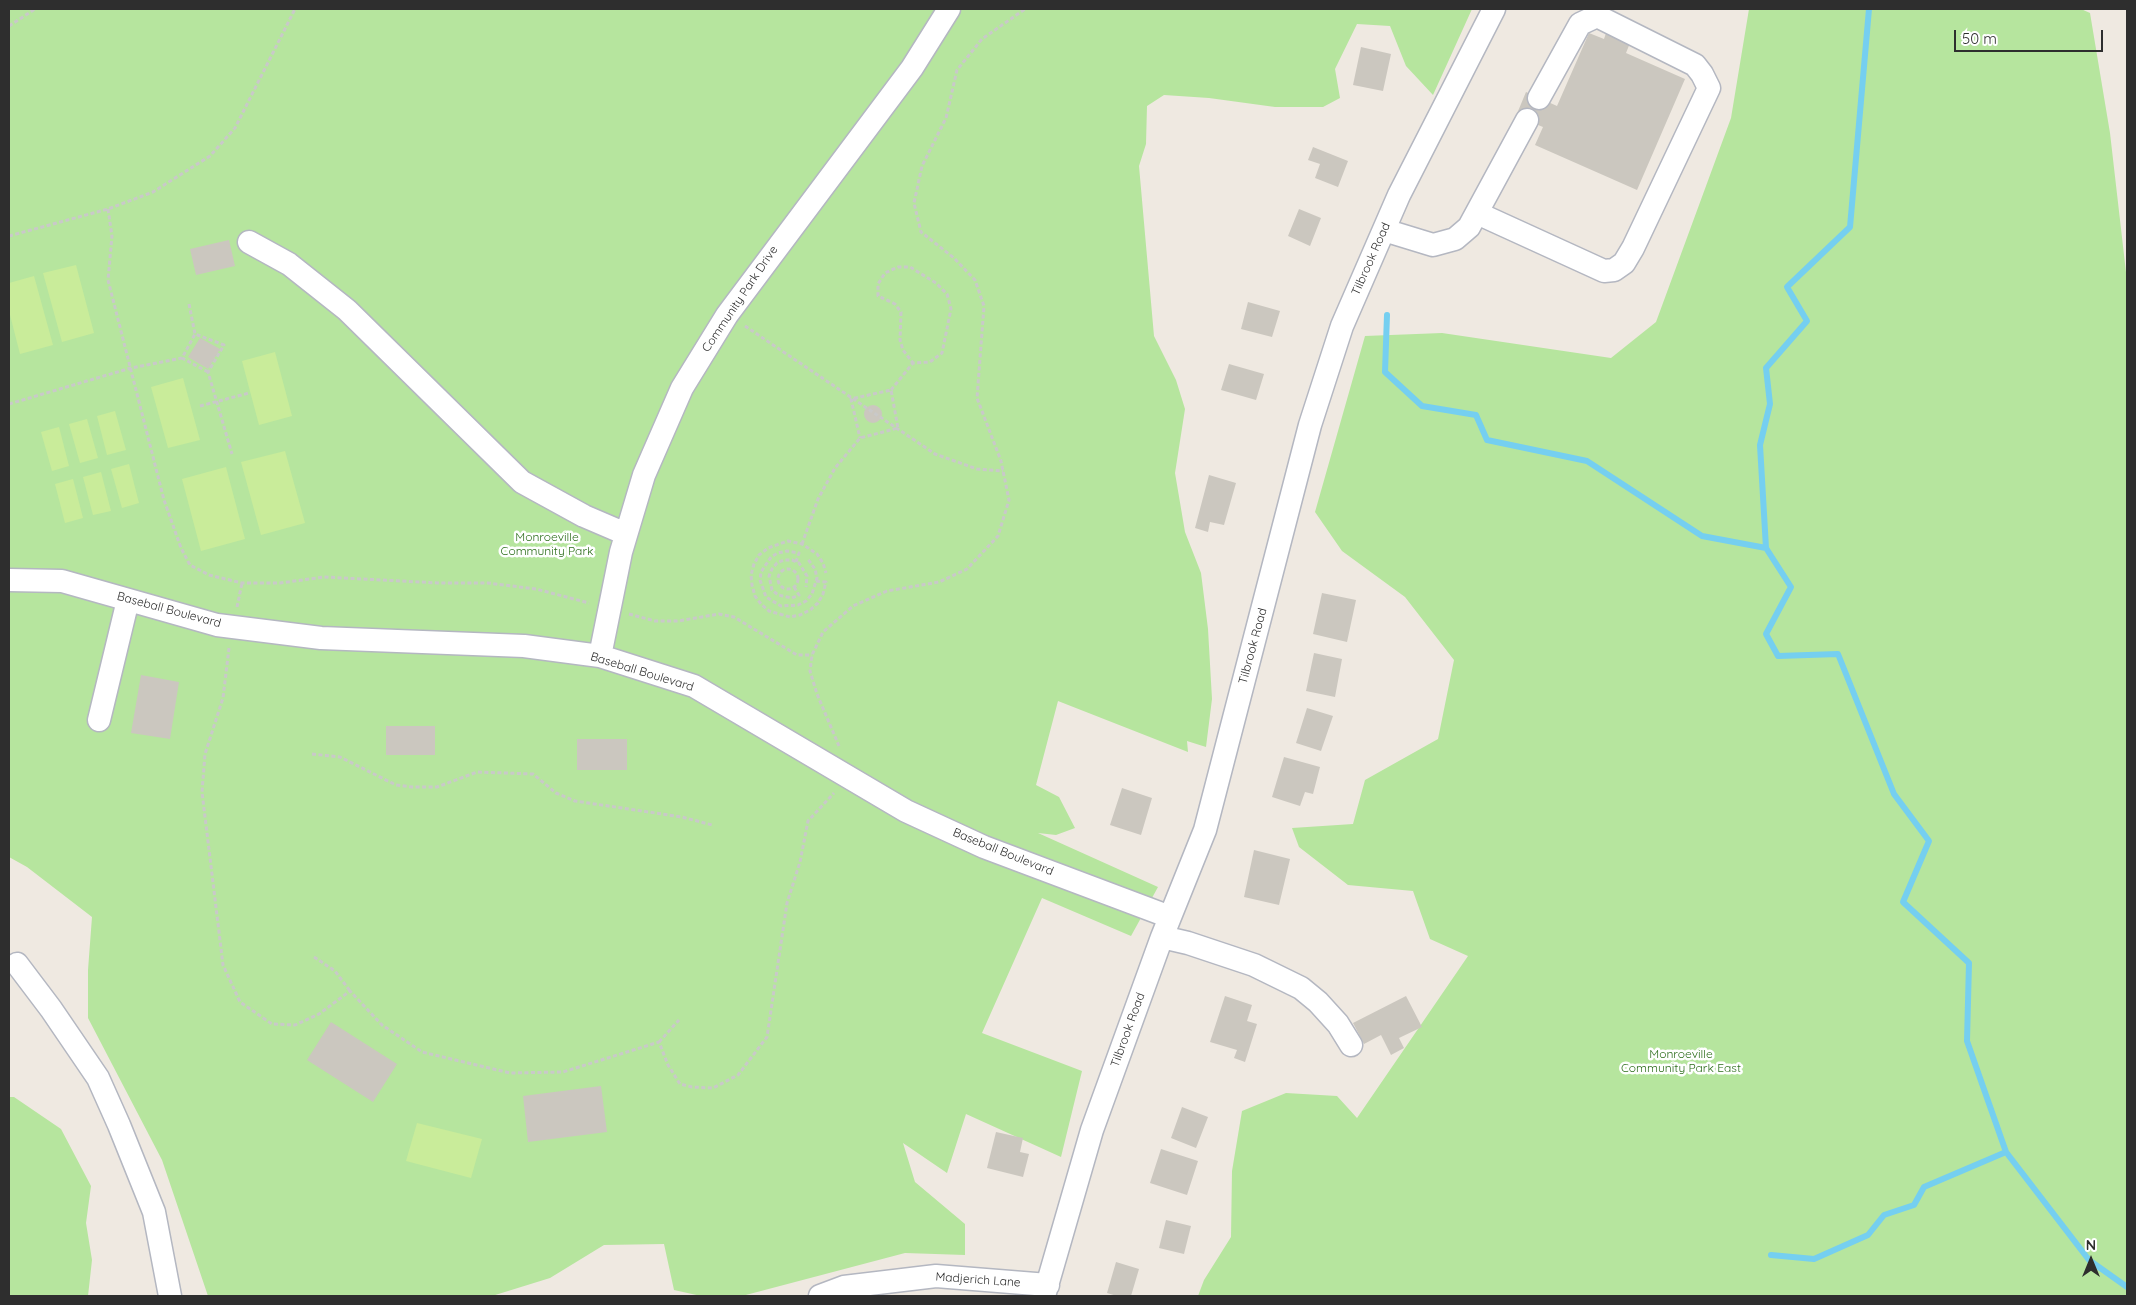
<!DOCTYPE html>
<style>
body{margin:0}
#map{position:relative;width:2136px;height:1305px;overflow:hidden;background:#efe9e1;font-family:Quicksand,sans-serif}
canvas{display:block}
.frame{position:absolute;inset:0;border:10px solid #2e2e2e;pointer-events:none}
.north{position:absolute;left:2066px;top:1235px;width:50px;height:50px;-webkit-text-stroke:4px #fff;paint-order:stroke;rotate:0deg;font-size:14px;font-weight:700;line-height:20px;text-align:center;color:#2e2e2e}
.north::after{content:'';display:block;margin:auto;width:18px;height:22px;background:#2e2e2e;clip-path:polygon(50% 0,100% 100%,50% 72%,0 100%)}
.scale{position:absolute;left:1954px;top:30px;width:149px;height:22px;box-sizing:border-box;border:2px solid #2e2e2e;border-top:0;padding-left:6px;font-size:15px;line-height:18px;white-space:nowrap;color:#2e2e2e;-webkit-text-stroke:4px #fff;paint-order:stroke}
</style>
<div id="map">
<canvas width="2136" height="1305"></canvas>
<div class="frame"></div>
<div class="north">N</div>
<div class="scale">50 m</div>
</div>
<script>
const ctx = document.querySelector('canvas').getContext('2d');
ctx.lineJoin = 'round';
function paint(path, color) {
  ctx.fillStyle = color;
  ctx.fill(path, 'evenodd');
}
function toPath(rows) {
  const path = new Path2D();
  for (const r of rows) {
    if (r.length === 3) {
      path.moveTo(r[0] + r[2], r[1]);
      path.arc(r[0], r[1], r[2], 0, 2 * Math.PI);
      continue;
    }
    path.moveTo(r[0], r[1]);
    for (let i = 2; i < r.length; i += 2) path.lineTo(r[i], r[i + 1]);
  }
  return path;
}
function trace(path, color, width, dash) {
  ctx.strokeStyle = color;
  ctx.lineWidth = width;
  ctx.lineCap = dash ? 'butt' : 'round';
  ctx.setLineDash(dash || []);
  ctx.stroke(path);
}
function write(font, color, halo, rows, align = 'center') {
  ctx.font = font + ' Quicksand,sans-serif';
  ctx.lineWidth = 5;
  ctx.setLineDash([]);
  ctx.textBaseline = 'middle';
  ctx.strokeStyle = halo;
  ctx.fillStyle = color;
  for (const [text, x, y, turn = 0] of rows) {
    ctx.save();
    ctx.translate(x, y);
    ctx.rotate((+turn || 0) * Math.PI / 180);
    ctx.textAlign = isNaN(turn) ? turn : align;
    if (halo) ctx.strokeText(text, 0, 0);
    ctx.fillText(text, 0, 0);
    ctx.restore();
  }
}
paint(toPath([
 [9,9,1472,9,1433,95,1406,66,1390,26,1357,24,1335,69,1340,98,1323,107,1275,107,1209,98,1164,95,1147,106,1146,144,1139,166,1154,336,1176,380,1185,409,1175,473,1185,532,1201,573,1208,629,1212,699,1206,747,1187,741,1188,752,1058,701,1036,785,1059,797,1075,828,1056,835,1038,833,1158,887,1131,936,1042,898,982,1033,1082,1071,1061,1157,966,1114,947,1173,903,1143,915,1182,965,1224,965,1255,905,1253,742,1296,701,1296,674,1290,664,1244,604,1245,550,1278,492,1296,208,1296,162,1160,88,1018,88,970,92,917,27,867,9,857],
 [1749,9,2081,9,2090,13,2110,133,2127,281,2127,1296,1198,1296,1204,1280,1231,1237,1232,1171,1242,1111,1286,1093,1337,1096,1357,1118,1468,956,1430,939,1413,891,1348,885,1299,847,1292,828,1353,824,1365,780,1438,739,1454,660,1405,597,1342,551,1315,512,1365,336,1442,333,1611,358,1656,322,1731,118],
 [9,1097,14,1097,61,1129,91,1186,86,1223,92,1260,88,1296,9,1296]
]), '#b6e59e');
paint(toPath([
 [76,265,94,333,62,342,43,273],
 [34,276,53,345,20,354,9,311,9,283],
 [275,352,292,416,259,425,242,361],
 [183,378,200,440,168,448,151,387],
 [115,411,126,450,107,455,97,416],
 [87,419,98,458,80,463,69,424],
 [59,427,69,466,52,471,41,432],
 [285,451,305,523,261,535,241,462],
 [129,464,139,503,122,508,111,469],
 [226,467,245,539,201,551,182,479],
 [101,472,111,511,93,515,83,477],
 [73,479,83,518,65,523,55,484],
 [417,1123,482,1139,471,1178,406,1161]
]), '#c9ec9a');
trace(toPath([
 [1869,9,1850,227,1787,287,1807,321,1766,368,1770,404,1760,445,1766,548,1791,587,1766,634,1778,656,1838,654,1894,794,1929,841,1903,902,1969,963,1967,1041,2006,1152,2089,1260,2127,1287],
 [1387,315,1385,372,1422,406,1476,415,1487,440,1587,461,1702,536,1766,548],
 [1771,1255,1814,1259,1868,1235,1884,1215,1914,1205,1924,1187,2006,1152]
]), '#75cff0', 6);
paint(toPath([
 [1589,33,1604,39,1606,33,1630,43,1626,53,1685,79,1637,190,1535,145,1543,127,1516,116,1526,92,1557,106],
 [1361,47,1391,54,1383,91,1353,85],
 [1313,147,1348,161,1338,187,1315,178,1320,164,1308,160],
 [1299,209,1321,218,1310,246,1288,236],
 [229,240,235,266,196,275,190,249],
 [1248,302,1280,311,1272,337,1241,329],
 [200,338,220,349,208,369,188,357],
 [1229,364,1264,374,1256,400,1221,390],
 [873,414,9],
 [1209,475,1236,483,1224,525,1210,522,1208,532,1195,528],
 [1322,593,1356,600,1347,642,1313,634],
 [1314,653,1342,659,1335,697,1306,691],
 [141,675,179,682,170,739,131,733],
 [1307,708,1333,716,1321,751,1296,743],
 [386,726,435,726,435,755,386,755],
 [577,739,627,739,627,770,577,770],
 [1284,757,1320,767,1313,794,1305,792,1300,806,1272,797],
 [1122,788,1152,798,1141,835,1110,825],
 [1254,850,1290,859,1279,905,1244,897],
 [1225,996,1252,1005,1247,1021,1257,1024,1245,1062,1234,1058,1237,1050,1210,1042],
 [1406,996,1422,1027,1399,1038,1404,1048,1391,1055,1381,1035,1364,1044,1353,1023],
 [331,1022,397,1064,373,1102,307,1060],
 [601,1086,607,1132,528,1142,523,1096],
 [1182,1107,1208,1117,1196,1148,1171,1138],
 [996,1132,1023,1138,1020,1152,1029,1154,1023,1177,987,1168],
 [1161,1149,1198,1161,1187,1195,1150,1183],
 [1166,1220,1191,1226,1184,1254,1159,1248],
 [1116,1262,1139,1269,1131,1296,1117,1296,1107,1293]
]), '#cbc7bf');
const minor = toPath([
 [1477,213,1604,271,1614,270,1624,263,1633,248,1709,88,1702,74,1695,65,1597,16,1580,24,1539,98],
 [1384,230,1433,245,1455,239,1469,227,1527,120],
 [249,242,289,264,347,310,522,482,584,516,626,534],
 [9,580,62,581,217,625,321,638,524,646,600,656,694,686,906,811,984,847,1170,917],
 [600,656,621,552,644,475,682,388,727,315,912,68,949,9],
 [99,720,128,600],
 [1162,937,1188,943,1254,965,1301,988,1318,1002,1338,1024,1351,1045],
 [17,964,51,1009,98,1078,119,1125,154,1212,170,1296],
 [820,1296,844,1287,936,1276,1048,1285],
 [1044,1296,1092,1130,1162,937,1205,830,1310,425,1342,326,1399,195,1494,9]
]);
trace(minor, '#b4b7c1', 25);
trace(toPath([
 [9,26,35,9],
 [108,209,112,236,108,280,164,500,181,548,190,565,209,575,242,583,280,583,324,577,439,583,488,583,536,589,589,603],
 [9,236,108,209,153,192,210,156,235,128,295,9],
 [189,304,195,334],
 [745,326,935,454,977,469,1003,471],
 [208,372,182,358,195,334,224,345,208,372,232,454],
 [891,390,913,363,930,362,942,353,951,309,947,294,936,283,910,267,898,267,885,273,878,284,878,296,895,304,901,312,900,340,903,350,913,363],
 [9,404,131,368,182,358],
 [200,406,249,393],
 [802,544,818,499,835,468,860,438,898,428,891,390,851,399,860,438],
 [796,562,799,553,787,551,778,553,771,557,761,572,760,580,766,597,781,606,798,605,806,601,812,594,817,578,815,569,807,558],
 [788,579,10],
 [816,581,826,582,823,594,818,603,810,610,800,615,790,617,769,611,761,604,755,596,752,585,751,575,754,564,759,555,768,548,788,541,802,544,817,554,823,563,826,573],
 [794,587,799,595,792,598,778,595,772,590,769,576,772,569,777,563,784,560,792,560,799,563,807,576,806,587],
 [237,607,242,583],
 [629,614,655,621,678,621,719,614,734,617,797,655,812,655],
 [229,648,223,698,205,754,202,792,223,965,240,1002,272,1024,295,1025,319,1014,350,991,382,1025,422,1052,510,1073,563,1072,659,1042,668,1065,680,1084,692,1087,713,1088,738,1075,767,1037,787,903,800,862,808,821,834,793],
 [839,746,817,694,810,671,812,655,823,632,853,606,887,591,939,582,967,569,998,536,1009,500,1001,461,977,398,984,306,975,280,954,258,921,232,914,203,922,166,946,118,957,70,982,39,1025,9],
 [312,754,340,757,396,785,412,787,437,787,477,772,533,774,556,793,575,801,682,817,712,825],
 [314,957,335,971,350,991],
 [659,1042,679,1020]
]), '#c9c9c9', 3, [4, 2.5]);
trace(minor, '#fff', 22);
write('12px', '#2e2e2e', '#fff', [
 ["Tilbrook Road",1371,259,-66],
 ["Community Park Drive",740,299,-56],
 ["Baseball Boulevard",169,610,15],
 ["Tilbrook Road",1253,646,-75],
 ["Baseball Boulevard",642,672,17],
 ["Baseball Boulevard",1003,852,22],
 ["Tilbrook Road",1128,1030,-70],
 ["Madjerich Lane",978,1280,4]
]);
write('12px', '#2c6e1b', '#fff', [
 ["Monroeville",547,537],
 ["Community Park",547,551],
 ["Monroeville",1681,1054],
 ["Community Park East",1681,1068]
]);
</script>
